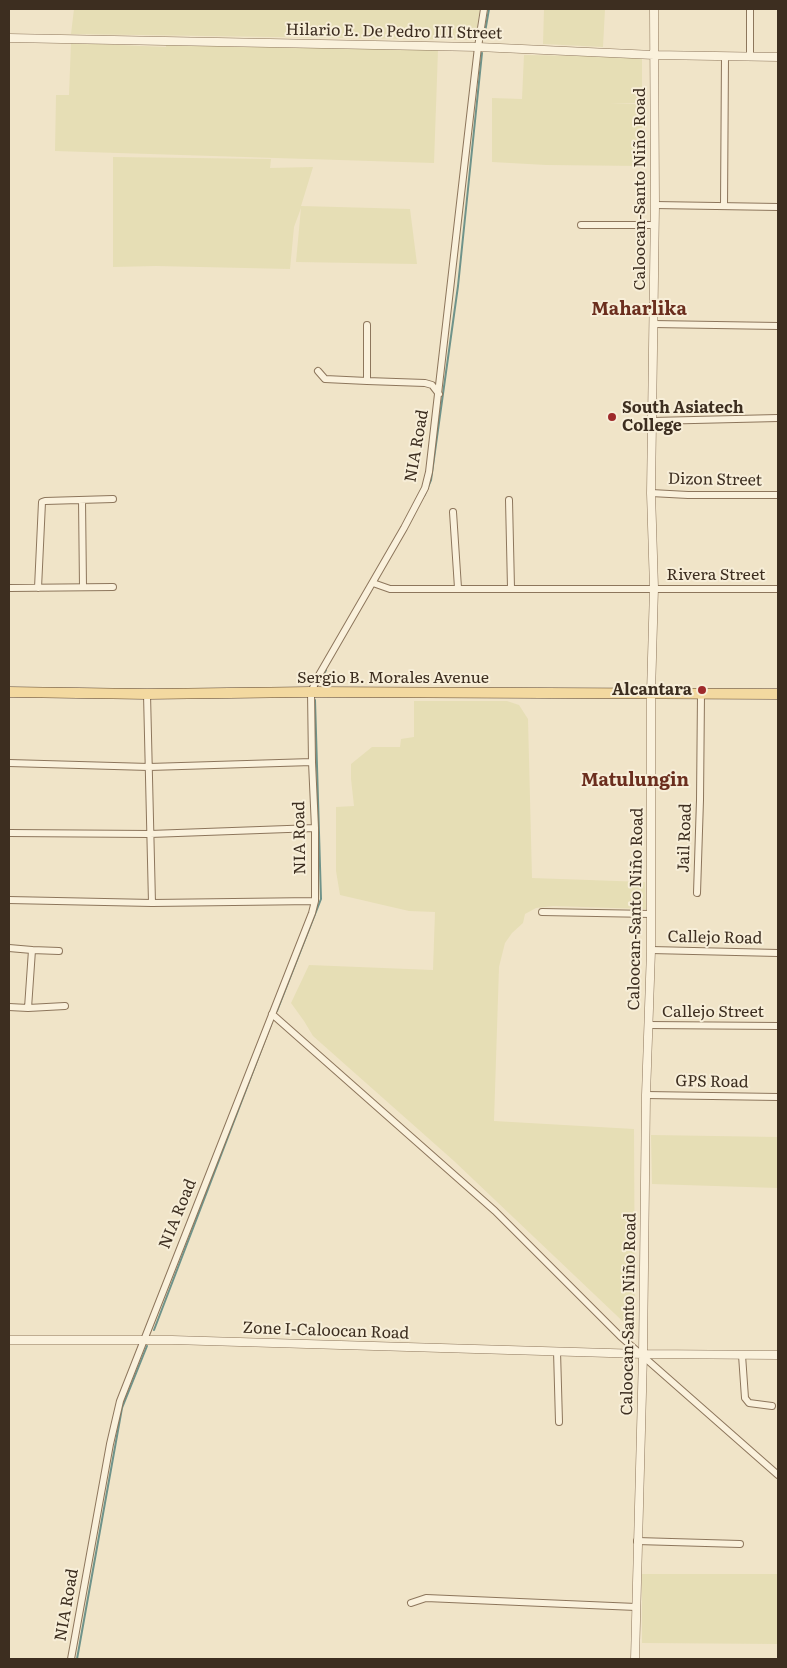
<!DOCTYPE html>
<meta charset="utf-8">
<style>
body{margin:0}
#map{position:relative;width:787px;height:1668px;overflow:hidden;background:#f0e4c8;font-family:Literata,serif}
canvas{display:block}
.frame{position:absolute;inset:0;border:10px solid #3d2e20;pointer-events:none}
</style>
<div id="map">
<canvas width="787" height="1668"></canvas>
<div class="frame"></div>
</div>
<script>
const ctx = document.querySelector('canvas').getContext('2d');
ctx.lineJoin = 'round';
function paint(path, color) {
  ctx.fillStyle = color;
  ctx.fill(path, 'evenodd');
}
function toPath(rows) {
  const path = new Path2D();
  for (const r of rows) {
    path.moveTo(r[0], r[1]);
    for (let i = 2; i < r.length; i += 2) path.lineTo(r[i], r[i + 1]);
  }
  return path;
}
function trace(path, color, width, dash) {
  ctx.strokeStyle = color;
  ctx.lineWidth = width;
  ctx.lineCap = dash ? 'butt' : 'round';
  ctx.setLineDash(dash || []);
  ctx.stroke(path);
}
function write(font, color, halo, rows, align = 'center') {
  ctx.font = font + ' Literata,serif';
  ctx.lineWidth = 4;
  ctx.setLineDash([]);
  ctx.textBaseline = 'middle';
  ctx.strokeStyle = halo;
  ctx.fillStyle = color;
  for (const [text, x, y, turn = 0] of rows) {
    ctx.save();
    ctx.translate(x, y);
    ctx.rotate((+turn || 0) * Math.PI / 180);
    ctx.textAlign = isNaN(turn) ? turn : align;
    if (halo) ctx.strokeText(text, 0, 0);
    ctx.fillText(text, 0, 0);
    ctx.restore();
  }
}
paint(toPath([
 [74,9,480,9,475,40,71,34],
 [544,9,605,9,603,47,543,44],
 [71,43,166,47,166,45,438,50,434,163,55,151,56,95,69,95],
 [524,55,642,57,642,103,610,103,640,104,642,122,642,166,546,165,492,162,492,98,522,99],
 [113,157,271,159,270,168,313,167,301,206,410,209,417,264,296,262,301,208,294,227,290,269,156,266,113,267],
 [414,701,507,701,519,705,528,719,532,878,645,882,646,909,553,906,536,908,525,914,523,923,512,933,505,943,499,967,494,1121,634,1129,635,1333,454,1161,313,1036,304,1021,291,1003,309,965,433,970,435,912,409,911,340,895,336,871,336,807,354,806,351,779,351,764,372,747,400,747,401,739,414,737],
 [651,1135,778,1137,778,1188,652,1184],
 [642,1574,778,1574,778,1644,642,1643]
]), '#e6deb5');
trace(toPath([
 [484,38,489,9],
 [424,496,431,480,458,286,482,53],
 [321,679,326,670],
 [277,1011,321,899,315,700],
 [154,1330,272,1022],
 [77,1659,122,1408,147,1346]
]), '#6f938a', 2);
const minor = toPath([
 [750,56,750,9],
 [655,205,778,207],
 [724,206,725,56],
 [581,225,655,225],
 [653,324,778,326],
 [367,325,367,381,425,383,432,385,439,394],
 [318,371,325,379,367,381],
 [652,421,778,418],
 [651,493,688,495,778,495],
 [82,500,83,587],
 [509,500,511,588],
 [453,512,458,588],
 [373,583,390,589,778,589],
 [9,588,113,587],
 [38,588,42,502,45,501,113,499],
 [147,694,152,903],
 [9,763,149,767,312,762],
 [9,833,150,834,315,828],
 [697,893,700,800,701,694],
 [9,900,152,903,315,901],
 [542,912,651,914],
 [9,948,32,950,28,1008],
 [32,950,59,951],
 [651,950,778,953],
 [9,1007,28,1008,65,1006],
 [272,1014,495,1211,620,1336,778,1475],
 [648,1025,778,1026],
 [646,1095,778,1097],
 [557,1351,559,1422],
 [742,1355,745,1398,749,1403,772,1406],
 [637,1541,740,1544],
 [411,1603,426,1598,636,1607],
 [71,1659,110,1444,120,1401,312,913,315,901,315,828,312,762,311,692,319,675,404,528,425,488,429,472,478,47,484,9]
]);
const tertiary = toPath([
 [9,38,478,47,654,55,778,57],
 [9,1340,172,1340,643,1354,778,1355],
 [635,1659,643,1354,646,1095,651,950,651,693,654,588,651,493,655,205,654,9]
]);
const primary = toPath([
 [9,692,147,694,311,692,778,694]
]);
trace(minor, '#8d765c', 8);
trace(tertiary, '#8d765c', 9);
trace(primary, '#5b4430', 11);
trace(minor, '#faf1dc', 6);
trace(tertiary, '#faf1dc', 8);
trace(primary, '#f3d9a0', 10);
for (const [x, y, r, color] of [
 [612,417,5,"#9e2a2b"],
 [702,690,5,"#9e2a2b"]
]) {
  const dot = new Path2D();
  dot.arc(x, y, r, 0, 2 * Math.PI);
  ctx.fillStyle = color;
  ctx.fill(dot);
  trace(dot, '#f7eed8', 2);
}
write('16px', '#3d2e20', '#f7eed8', [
 ["Hilario E. De Pedro III Street",394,32,1],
 ["Caloocan-Santo Niño Road",640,189,-90],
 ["NIA Road",417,446,-80],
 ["Dizon Street",715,480,1],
 ["Rivera Street",716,575],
 ["Sergio B. Morales Avenue",393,678],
 ["NIA Road",300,838,-91],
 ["Jail Road",685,838,-88],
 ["Caloocan-Santo Niño Road",636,909,-89],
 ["Callejo Road",715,938,1],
 ["Callejo Street",713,1012],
 ["GPS Road",712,1082,1],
 ["NIA Road",178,1214,-68],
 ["Caloocan-Santo Niño Road",629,1314,-89],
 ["Zone I-Caloocan Road",326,1331,2],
 ["NIA Road",67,1605,-80]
]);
write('bold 16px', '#3d2e20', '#f7eed8', [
 ["South Asiatech",622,408],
 ["College",622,426],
 ["Alcantara",692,690,"right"]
], 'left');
write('bold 18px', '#6b2e1e', '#f7eed8', [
 ["Maharlika",639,310],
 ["Matulungin",635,781]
]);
</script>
